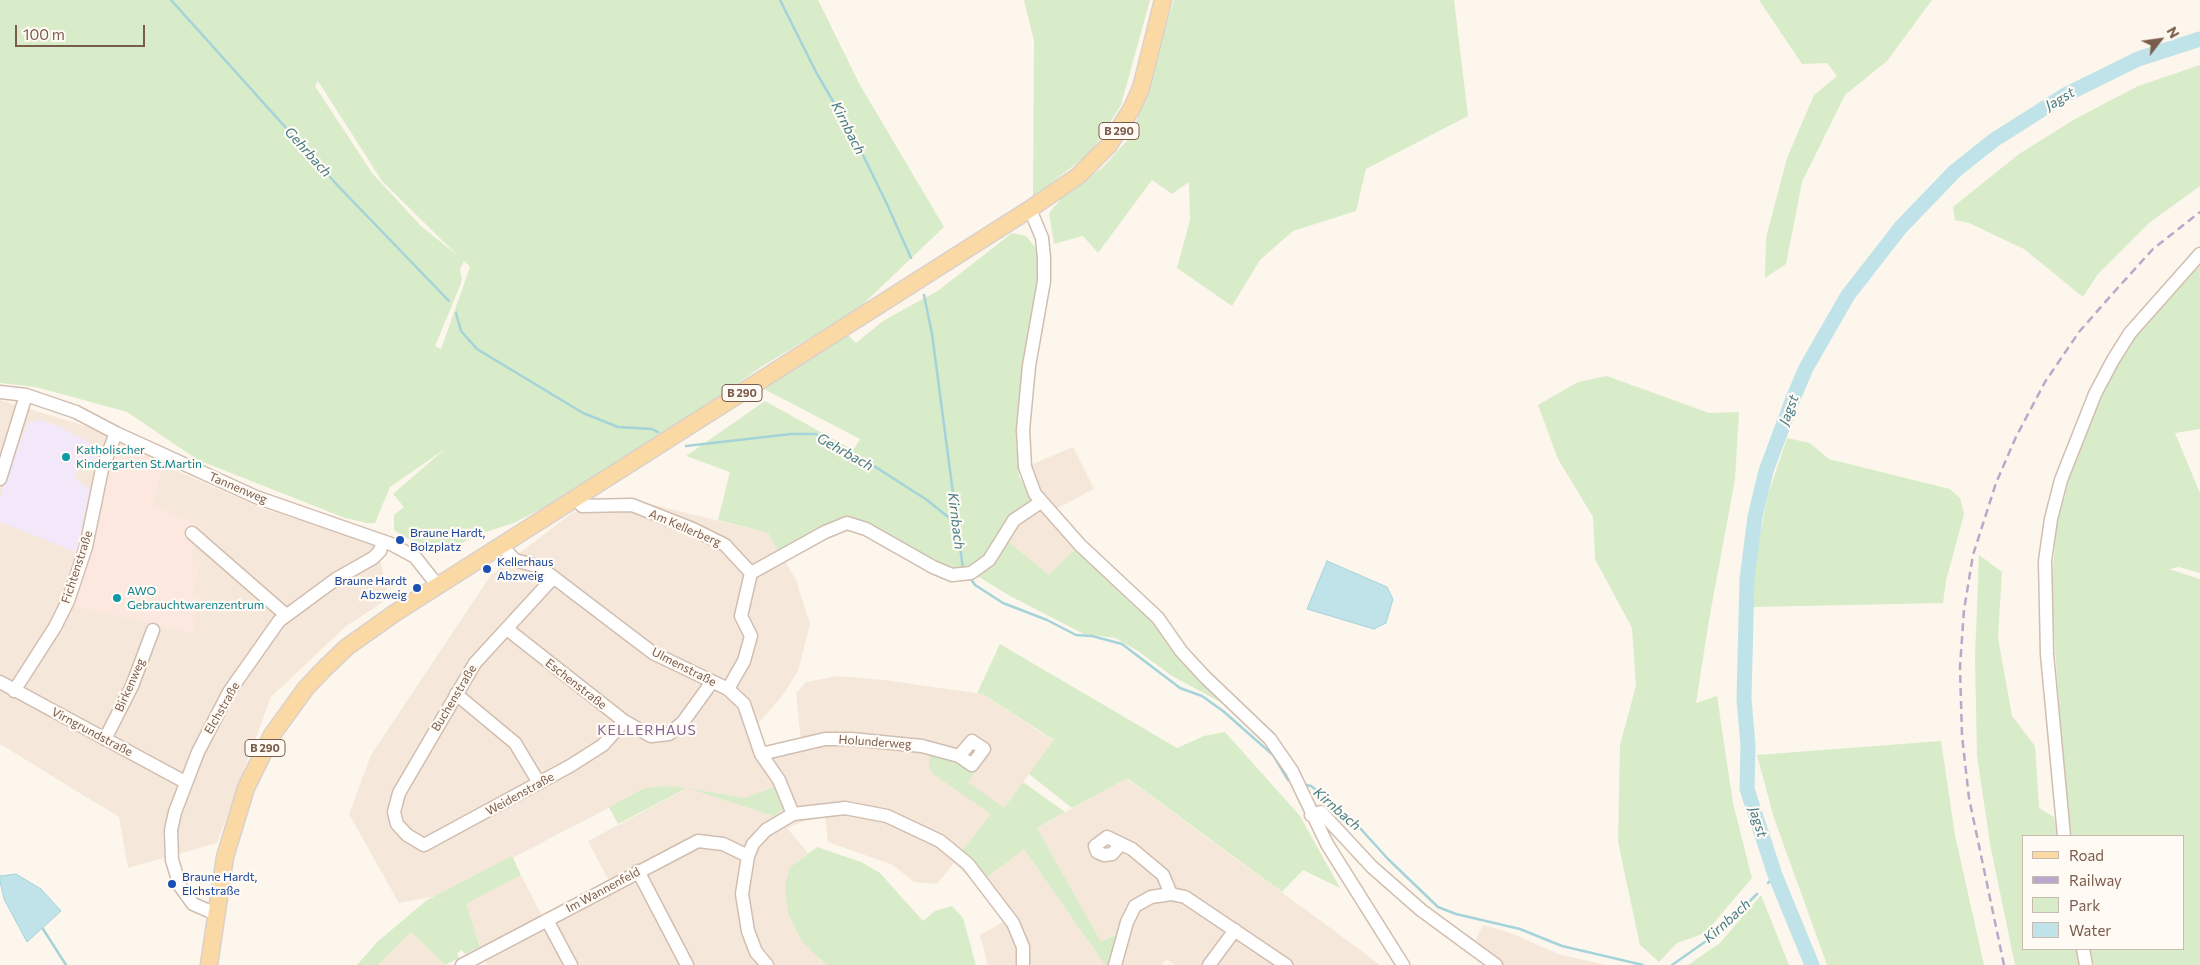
<!DOCTYPE html>
<meta charset="utf-8">
<style>
body{margin:0}
#map{position:relative;width:2200px;height:965px;overflow:hidden;background:#fdf6ec;font-family:Commissioner,sans-serif}
canvas{display:block}
.legend{position:absolute;left:2022px;top:835px;width:162px;height:115px;box-sizing:border-box;background:#fffaf3;border:1px solid #cabbb1;margin:0;padding:6px 9px;list-style:none;font-size:15px;color:#7a5c4d}
.legend li{display:flex;align-items:center;gap:10px;height:25px}
.legend b{width:25px;border:1px solid #cabbb1}
.north{position:absolute;left:2135px;top:15px;width:50px;height:50px;-webkit-text-stroke:4px #fffaf3;paint-order:stroke;rotate:60deg;font-size:14px;font-weight:700;line-height:20px;text-align:center;color:#7a5c4d}
.north::after{content:'';display:block;margin:auto;width:18px;height:22px;background:#7a5c4d;clip-path:polygon(50% 0,100% 100%,50% 72%,0 100%)}
.scale{position:absolute;left:15px;top:25px;width:130px;height:22px;box-sizing:border-box;border:2px solid #7a5c4d;border-top:0;padding-left:6px;font-size:15px;line-height:18px;white-space:nowrap;color:#7a5c4d;-webkit-text-stroke:4px #fffaf3;paint-order:stroke}
</style>
<div id="map">
<canvas width="2200" height="965"></canvas>
<ul class="legend">
<li><b style="height:6px;background:#fbd9a5"></b>Road</li>
<li><b style="height:6px;background:#b9a8c9"></b>Railway</li>
<li><b style="height:14px;background:#d8ecc9"></b>Park</li>
<li><b style="height:14px;background:#bfe3e8"></b>Water</li>
</ul>
<div class="north">N</div>
<div class="scale">100 m</div>
</div>
<script>
const ctx = document.querySelector('canvas').getContext('2d');
ctx.lineJoin = 'round';
function paint(path, color) {
  ctx.fillStyle = color;
  ctx.fill(path, 'evenodd');
}
function toPath(rows) {
  const path = new Path2D();
  for (const r of rows) {
    path.moveTo(r[0], r[1]);
    for (let i = 2; i < r.length; i += 2) path.lineTo(r[i], r[i + 1]);
  }
  return path;
}
function trace(path, color, width, dash) {
  ctx.strokeStyle = color;
  ctx.lineWidth = width;
  ctx.lineCap = dash ? 'butt' : 'round';
  ctx.setLineDash(dash || []);
  ctx.stroke(path);
}
function write(font, color, halo, rows, align = 'center') {
  ctx.font = font + ' Commissioner,sans-serif';
  ctx.lineWidth = 4.5;
  ctx.setLineDash([]);
  ctx.textBaseline = 'middle';
  ctx.strokeStyle = halo;
  ctx.fillStyle = color;
  for (const [text, x, y, turn = 0] of rows) {
    ctx.save();
    ctx.translate(x, y);
    ctx.rotate((+turn || 0) * Math.PI / 180);
    ctx.textAlign = isNaN(turn) ? turn : align;
    if (halo) ctx.strokeText(text, 0, 0);
    ctx.fillText(text, 0, 0);
    ctx.restore();
  }
}
paint(toPath([
 [0,400,102,431,171,468,259,507,377,545,389,598,345,627,271,697,217,843,128,868,119,817,0,744],
 [1073,447,1094,489,1046,514,1076,548,1049,575,1005,539,1017,525,1045,502,1028,466],
 [630,499,768,533,796,580,810,624,798,671,783,695,754,728,762,751,801,741,796,693,806,682,837,676,884,680,983,694,1054,741,1004,808,1024,849,1105,965,988,965,980,935,1003,922,977,885,954,863,937,884,914,882,893,865,828,842,825,817,805,821,787,828,808,853,790,867,820,960,826,965,487,965,465,904,521,875,543,918,610,883,588,841,686,789,645,789,441,895,399,903,349,814,371,755,491,575,573,512],
 [1126,778,1359,949,1380,965,1175,965,1166,959,1162,965,1109,965,1112,958,1116,934,1101,943,1037,828],
 [1483,925,1511,933,1558,954,1606,965,1491,965,1471,949],
 [411,932,445,965,378,965]
]), '#f5e8da');
paint(toPath([
 [123,443,164,461,152,505,197,524,191,559,200,561,192,595,200,598,192,633,70,605,88,557,112,457,116,447]
]), '#fde8e0');
paint(toPath([
 [39,420,58,426,100,448,97,460,85,460,74,478,90,489,76,552,0,522,0,498,7,474,28,423]
]), '#f3e8fa');
paint(toPath([
 [0,0,818,0,860,85,944,227,859,308,761,367,691,416,545,507,514,523,479,534,447,551,431,553,394,530,394,515,404,507,393,494,445,449,390,487,375,523,367,523,345,518,198,460,127,412,36,387,0,383],
 [318,81,382,181,458,256,421,226,372,173,315,86],
 [464,261,470,267,441,349,435,346,460,286,462,279,460,269],
 [1024,0,1150,0,1121,105,1091,152,1033,197,1034,41],
 [1174,0,1454,0,1468,116,1366,169,1356,211,1293,231,1260,260,1232,306,1177,268,1190,220,1189,182,1172,194,1152,180,1098,253,1083,236,1054,244,1049,213,1061,199,1103,167,1132,135],
 [1759,0,1932,0,1887,61,1845,95,1802,182,1786,264,1765,278,1766,238,1787,158,1814,95,1837,76,1827,63,1802,64],
 [2200,65,2200,186,2149,223,2098,274,2083,297,2024,249,1969,223,1955,220,1953,207,2019,154,2075,119,2138,86],
 [1012,233,1026,236,1038,251,1036,296,1025,351,1016,442,1019,476,1032,499,984,558,959,572,945,568,862,523,780,554,768,533,718,520,730,472,686,456,765,401,853,450,860,439,762,388,846,333,856,343,883,321,939,290],
 [2200,262,2200,429,2175,433,2200,493,2200,573,2179,567,2169,569,2200,579,2200,965,2094,965,2090,949,2184,949,2184,836,2071,836,2066,808,2051,590,2057,523,2076,454,2096,402,2126,346],
 [1607,376,1709,413,1739,412,1735,479,1709,620,1696,703,1717,696,1733,803,1752,878,1705,933,1677,943,1659,962,1640,945,1618,842,1620,745,1636,686,1632,628,1595,559,1593,517,1558,459,1538,405,1578,382],
 [1787,438,1810,443,1829,459,1950,489,1960,498,1964,514,1946,581,1943,603,1753,607,1755,560,1768,495],
 [1005,539,1049,575,1076,548,1151,618,1226,705,1172,676,1138,651,1115,638,1084,634,1010,596,976,575],
 [1979,555,2002,572,1998,638,2012,716,2035,746,2039,808,2054,817,2057,836,2024,836,2024,949,2080,949,2083,965,2015,965,1990,844,1977,755,1975,657],
 [1000,644,1177,748,1204,736,1225,732,1300,816,1340,888,1303,870,1282,892,1127,778,1072,808,1029,774,1054,740,983,694,977,693],
 [1941,741,1955,835,1984,965,1827,965,1774,818,1757,755],
 [932,754,958,760,975,772,968,782,1004,808,1023,782,1065,812,1037,828,1101,942,1117,934,1112,958,1109,965,1105,965,1024,849,987,877,961,852,991,814,933,774,929,767,929,757],
 [670,786,687,788,744,798,775,787,783,809,774,816,687,788,618,824,609,807,645,788],
 [817,847,861,862,880,873,923,921,935,911,952,906,963,918,976,965,826,965,801,940,788,913,785,886,790,867],
 [512,856,521,875,466,904,480,947,465,954,462,950,457,953,459,958,445,965,411,932,378,965,357,965,377,942,427,900],
 [1761,895,1789,965,1688,965,1720,943]
]), '#d8ecc9');
const water = toPath([
 [1327,561,1387,587,1393,599,1386,623,1374,629,1307,609,1327,561],
 [16,874,41,889,61,911,27,942,4,899,0,881,0,876,16,874]
]);
paint(water, '#bfe3e8');
trace(water, '#a5d3da', 1);
trace(toPath([
 [171,0,340,188,449,301],
 [780,0,816,72,855,139,886,202,911,258],
 [924,295,932,334,963,569],
 [456,313,461,331,477,349,583,413,618,427,652,429,658,432],
 [686,446,791,434,816,434,874,466,927,500,958,525],
 [970,578,975,585,1003,603,1047,620,1076,635,1092,636,1122,644,1180,688,1202,696,1223,711,1273,755,1288,780,1292,781],
 [1302,784,1311,786,1350,817,1388,859,1438,907,1456,914,1520,929,1562,946,1643,965],
 [1768,883,1775,875],
 [43,929,66,965],
 [1672,965,1719,932,1757,894]
]), '#a5d3da', 2.5);
trace(toPath([
 [1812,965,1775,875,1747,789,1748,746,1744,699,1747,579,1755,517,1766,471,1792,401,1806,368,1848,295,1901,227,1955,171,1994,140,2065,95,2138,59,2200,39]
]), '#bfe3e8', 15);
const minor = toPath([
 [1030,209,1042,238,1044,258,1044,281,1029,366,1023,430,1025,467,1035,494,1080,545,1158,618,1181,651,1205,677,1270,739,1292,771,1327,844,1403,965],
 [0,392,26,395,76,412,116,433,256,497,391,544,415,557,438,586],
 [0,479,26,395],
 [576,498,582,506,632,505,693,529,725,545,751,573,741,616,751,636,744,661,728,689],
 [192,533,286,615],
 [502,546,515,560,540,567,653,653,728,689,744,704,761,754,779,780,793,814],
 [751,573,825,532,847,523,866,529,933,567,952,575,971,573,989,560,1014,520,1041,502],
 [553,578,475,663,399,793,394,812,397,824,407,835,424,845,570,766,603,745,624,721],
 [507,629,624,721,651,736,669,734,683,722,712,682],
 [0,682,185,782],
 [14,691,55,627,68,601,86,547,102,469,116,433],
 [456,694,515,743,539,783],
 [105,739,132,686,153,630],
 [761,754,825,739,851,739,922,746,959,756,972,765,984,749,972,741,959,756],
 [1311,815,1321,812,1372,867,1421,910,1496,965],
 [2064,836,2047,654,2045,561,2051,519,2061,480,2095,394,2113,360,2130,333,2200,254],
 [1121,844,1112,854,1104,855,1097,852,1095,846,1107,837,1132,849,1163,875,1171,894],
 [638,871,687,965],
 [216,914,193,904,180,886,172,860,171,830,175,812,198,752,229,692,279,621,336,579,373,558,380,551,383,541],
 [547,920,571,965],
 [2083,949,2086,965],
 [462,965,698,841,723,844,748,856],
 [767,965,756,952,748,931,742,894,748,856,753,844,766,830,793,814,845,808,887,816,940,841,968,864,1013,923,1023,947,1023,965],
 [1115,965,1127,922,1135,906,1151,897,1171,894,1185,897,1286,965],
 [1209,965,1235,930]
]);
const major = toPath([
 [209,965,225,857,246,788,272,735,306,688,326,667,347,647,395,613,1030,209,1078,176,1109,145,1132,108,1141,88,1163,0]
]);
trace(minor, '#d1beb0', 15);
trace(major, '#dad1cd', 19);
trace(minor, '#fff', 12);
trace(major, '#fbd9a5', 16);
trace(toPath([
 [2004,965,1969,798,1962,736,1960,667,1964,610,1973,555,1996,483,2016,437,2045,382,2079,332,2115,291,2153,249,2200,212]
]), '#b9a8c9', 2.5, [8, 5]);
for (const [x, y, r, color] of [
 [66,457,5,"#0f9aa8"],
 [400,540,5,"#1a4fb4"],
 [487,569,5,"#1a4fb4"],
 [417,588,5,"#1a4fb4"],
 [117,598,5,"#0f9aa8"],
 [172,884,5,"#1a4fb4"]
]) {
  const dot = new Path2D();
  dot.arc(x, y, r, 0, 2 * Math.PI);
  ctx.fillStyle = color;
  ctx.fill(dot);
  trace(dot, '#fffaf3', 2);
}
for (const [x, y, w] of [
 [1119,131,40],
 [742,393,40],
 [265,748,40]
]) {
  const box = new Path2D();
  box.roundRect(x - w / 2, y - 8.5, w, 17, 4);
  ctx.fillStyle = '#fffaf3';
  ctx.fill(box);
  trace(box, '#7a5c4d', 1);
}
write('bold 11px', '#7a5c4d', null, [
 ["B 290",1119,131],
 ["B 290",742,393],
 ["B 290",265,748]
]);
write('12px', '#0d838f', '#fffaf3', [
 ["Katholischer",76,450],
 ["Kindergarten St.Martin",76,464],
 ["AWO",127,591],
 ["Gebrauchtwarenzentrum",127,605]
], 'left');
write('12px', '#7a5c4d', '#fffaf3', [
 ["Tannenweg",238,488,23],
 ["Am Kellerberg",685,528,23],
 ["Fichtenstraße",77,567,-72],
 ["Ulmenstraße",684,667,27],
 ["Eschenstraße",576,684,38],
 ["Birkenweg",130,685,-66],
 ["Buchenstraße",454,698,-59],
 ["Elchstraße",222,708,-60],
 ["Virngrundstraße",92,732,28],
 ["Holunderweg",875,742,4],
 ["Weidenstraße",520,794,-29],
 ["Im Wannenfeld",603,890,-28]
]);
write('12px', '#164399', '#fffaf3', [
 ["Braune Hardt,",410,533],
 ["Bolzplatz",410,547],
 ["Kellerhaus",497,562],
 ["Abzweig",497,576],
 ["Braune Hardt",407,581,"right"],
 ["Abzweig",407,595,"right"],
 ["Braune Hardt,",182,877],
 ["Elchstraße",182,891]
], 'left');
write('italic 14px', '#437c86', '#fffaf3', [
 ["Jagst",2060,99,-30],
 ["Kirnbach",848,128,63],
 ["Gehrbach",308,152,48],
 ["Jagst",1789,410,-69],
 ["Gehrbach",845,452,29],
 ["Kirnbach",956,521,83],
 ["Kirnbach",1337,809,41],
 ["Jagst",1758,822,72],
 ["Kirnbach",1727,921,-42]
]);
ctx.letterSpacing = '1px';
write('14px', '#846695', '#fffaf3', [
 ["KELLERHAUS",647,730]
]);
ctx.letterSpacing = '0px';
</script>
